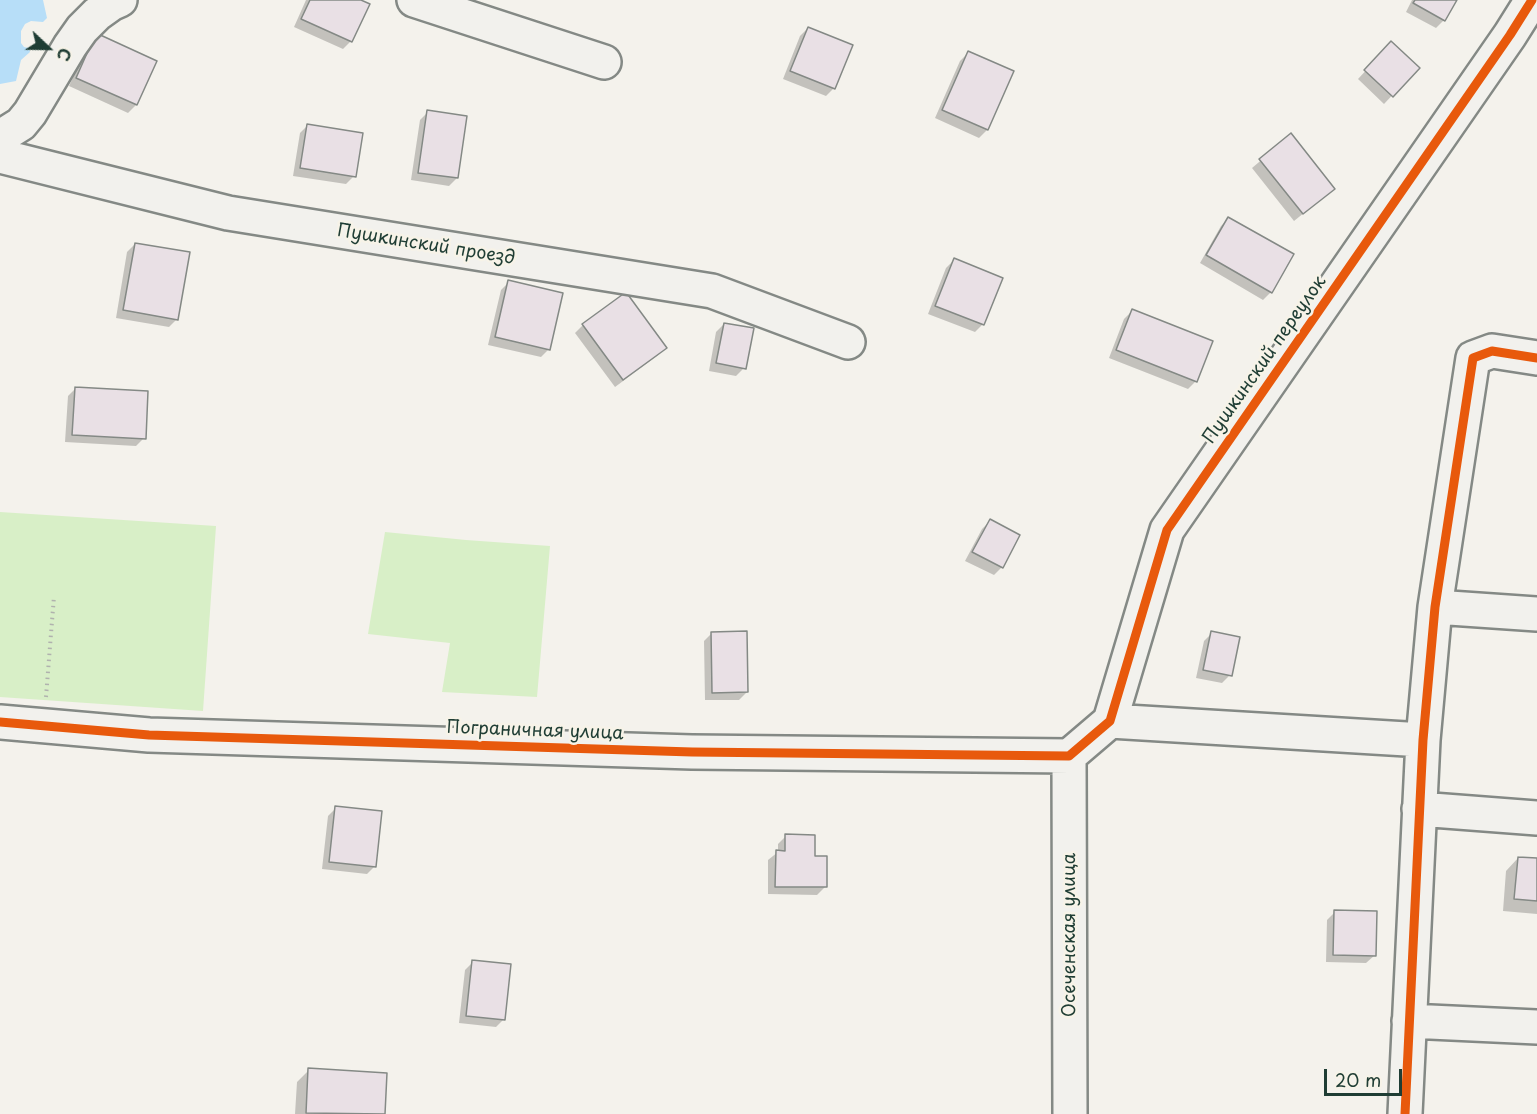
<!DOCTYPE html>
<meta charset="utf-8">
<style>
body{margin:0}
#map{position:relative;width:1537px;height:1114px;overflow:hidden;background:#f4f2ec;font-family:"Playpen Sans",sans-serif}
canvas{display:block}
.north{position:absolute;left:18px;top:18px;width:60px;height:60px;-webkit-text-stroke:4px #f7f3e8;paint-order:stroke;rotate:112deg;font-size:16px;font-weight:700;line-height:24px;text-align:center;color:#1f3d34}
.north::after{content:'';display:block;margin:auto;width:21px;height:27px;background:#1f3d34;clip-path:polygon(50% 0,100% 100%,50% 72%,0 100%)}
.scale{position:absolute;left:1324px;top:1069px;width:78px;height:27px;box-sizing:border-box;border:3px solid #1f3d34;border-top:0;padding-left:8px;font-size:18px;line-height:21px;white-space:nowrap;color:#1f3d34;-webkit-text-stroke:4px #f7f3e8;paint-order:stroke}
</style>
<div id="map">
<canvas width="1537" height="1114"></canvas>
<div class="north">С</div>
<div class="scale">20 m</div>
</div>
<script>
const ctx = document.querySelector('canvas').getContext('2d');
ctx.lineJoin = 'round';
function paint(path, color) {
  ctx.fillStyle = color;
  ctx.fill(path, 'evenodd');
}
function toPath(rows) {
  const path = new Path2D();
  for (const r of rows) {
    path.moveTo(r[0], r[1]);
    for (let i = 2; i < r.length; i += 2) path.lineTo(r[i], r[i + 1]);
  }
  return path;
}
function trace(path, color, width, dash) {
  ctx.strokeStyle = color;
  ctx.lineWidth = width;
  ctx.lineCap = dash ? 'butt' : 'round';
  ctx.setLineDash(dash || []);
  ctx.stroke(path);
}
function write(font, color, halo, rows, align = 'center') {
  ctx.font = font + ' "Playpen Sans",sans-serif';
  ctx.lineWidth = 5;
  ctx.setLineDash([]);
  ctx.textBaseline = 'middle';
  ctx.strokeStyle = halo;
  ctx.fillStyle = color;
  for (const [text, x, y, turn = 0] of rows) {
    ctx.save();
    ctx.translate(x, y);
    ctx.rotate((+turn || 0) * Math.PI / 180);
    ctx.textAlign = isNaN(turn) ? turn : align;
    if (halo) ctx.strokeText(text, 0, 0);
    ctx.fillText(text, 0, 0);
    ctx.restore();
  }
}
paint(toPath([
 [0,512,216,526,203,711,0,697],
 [385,532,466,540,550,546,537,697,442,692,450,643,368,634]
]), '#d8efc7');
paint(toPath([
 [0,0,43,0,47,18,43,22,31,21,25,24,21,31,21,43,24,47,29,48,30,52,21,60,16,81,0,84]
]), '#b7def8');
paint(toPath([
 [306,0,358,0,351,41,343,49,294,27],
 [1412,0,1455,0,1444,20,1436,28,1406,12],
 [808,28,834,88,826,96,783,79,800,36],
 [89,43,155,61,136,105,128,113,69,86],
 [1384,51,1418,68,1384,104,1358,79],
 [968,53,1012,72,987,130,979,138,935,118,960,61],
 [428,112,457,178,449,186,411,180,420,120],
 [308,125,354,176,346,184,293,176,300,133],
 [1291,135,1325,196,1294,221,1252,168],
 [1229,218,1271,292,1263,300,1200,263,1221,226],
 [135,244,177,319,169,327,116,318,127,252],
 [954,260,983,324,975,332,928,314,946,268],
 [509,282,549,349,541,357,488,345,501,290],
 [1132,311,1196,381,1188,389,1109,358,1124,319],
 [724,324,744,368,736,376,709,371,716,332],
 [583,325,665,348,657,356,615,387,575,333],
 [76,388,144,438,136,446,65,442,68,396],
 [990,521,1002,567,994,575,965,561,982,529],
 [712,633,747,692,739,700,705,700,704,641],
 [1212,633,1230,675,1222,683,1196,678,1204,641],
 [336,808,375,866,367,874,322,869,328,816],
 [786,836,813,857,825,887,817,895,768,894,768,860,778,852,778,844],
 [1518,858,1537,860,1537,914,1503,911,1506,871],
 [1335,912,1375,955,1366,963,1326,962,1327,920],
 [473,962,504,1019,496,1027,459,1023,465,970],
 [309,1070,385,1074,383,1114,295,1114,297,1082]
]), '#0003');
const building = toPath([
 [310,0,361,0,370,4,352,42,301,19,310,0],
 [1415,0,1457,0,1445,21,1413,3,1415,0],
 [808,27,853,45,835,89,790,71,808,27],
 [96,33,157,61,137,105,76,78,96,33],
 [1391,41,1420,68,1393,97,1364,70,1391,41],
 [968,51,1014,71,988,130,942,110,968,51],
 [427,110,467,116,458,178,418,173,427,110],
 [307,124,363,133,356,177,300,168,307,124],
 [1291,133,1335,189,1303,214,1259,159,1291,133],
 [1228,217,1294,254,1272,293,1206,255,1228,217],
 [135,243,190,252,178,320,123,310,135,243],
 [954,258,1003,278,984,325,935,306,954,258],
 [508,280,563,293,550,350,495,337,508,280],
 [626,292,667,348,623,380,582,324,626,292],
 [1132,309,1213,341,1197,382,1116,350,1132,309],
 [724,323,754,328,746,369,716,363,724,323],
 [75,387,148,391,146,439,72,435,75,387],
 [990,519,1020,535,1003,568,972,552,990,519],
 [747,631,748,692,712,693,711,632,747,631],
 [1211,631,1240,637,1232,676,1203,670,1211,631],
 [335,806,382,811,376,867,329,862,335,806],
 [785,834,815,835,815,856,827,856,827,887,775,887,776,850,785,851,785,834],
 [1518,857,1537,858,1537,901,1514,899,1518,857],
 [1334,910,1377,911,1376,956,1333,955,1334,910],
 [472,960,511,964,505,1020,466,1016,472,960],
 [308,1068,387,1073,385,1114,306,1113,308,1068]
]);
paint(building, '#e9e0e5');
trace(building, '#848985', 1.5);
const minor = toPath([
 [414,0,604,62],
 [0,136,5,134,21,124,30,113,70,46,82,29,97,14,111,4,120,0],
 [0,156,228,213,712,291,848,342],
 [1435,607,1537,614],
 [1110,721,1423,740],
 [0,722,149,735,692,752,1069,756],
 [1069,756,1110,721,1167,530,1510,35,1532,0],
 [1069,756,1070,1114],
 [1419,809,1537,818],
 [1409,1021,1537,1027],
 [1405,1114,1423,740,1435,607,1473,358,1492,351,1537,358]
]);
trace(minor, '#848985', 38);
trace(toPath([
 [46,697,54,596]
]), '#b0b2ae', 4, [1.5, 4.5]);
trace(minor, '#f2f1ed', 33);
trace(toPath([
 [0,722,149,735,692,752,1069,756,1110,721,1167,530,1510,35,1532,0],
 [1405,1114,1423,740,1435,607,1473,358,1492,351,1537,358]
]), '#e8590c', 9);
write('18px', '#1f3d34', '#f7f3e8', [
 ["Пушкинский проезд",426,245,9],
 ["Пушкинский переулок",1265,360,-55],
 ["Пограничная улица",535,731,2],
 ["Осеченская улица",1070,935,-90]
]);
</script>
